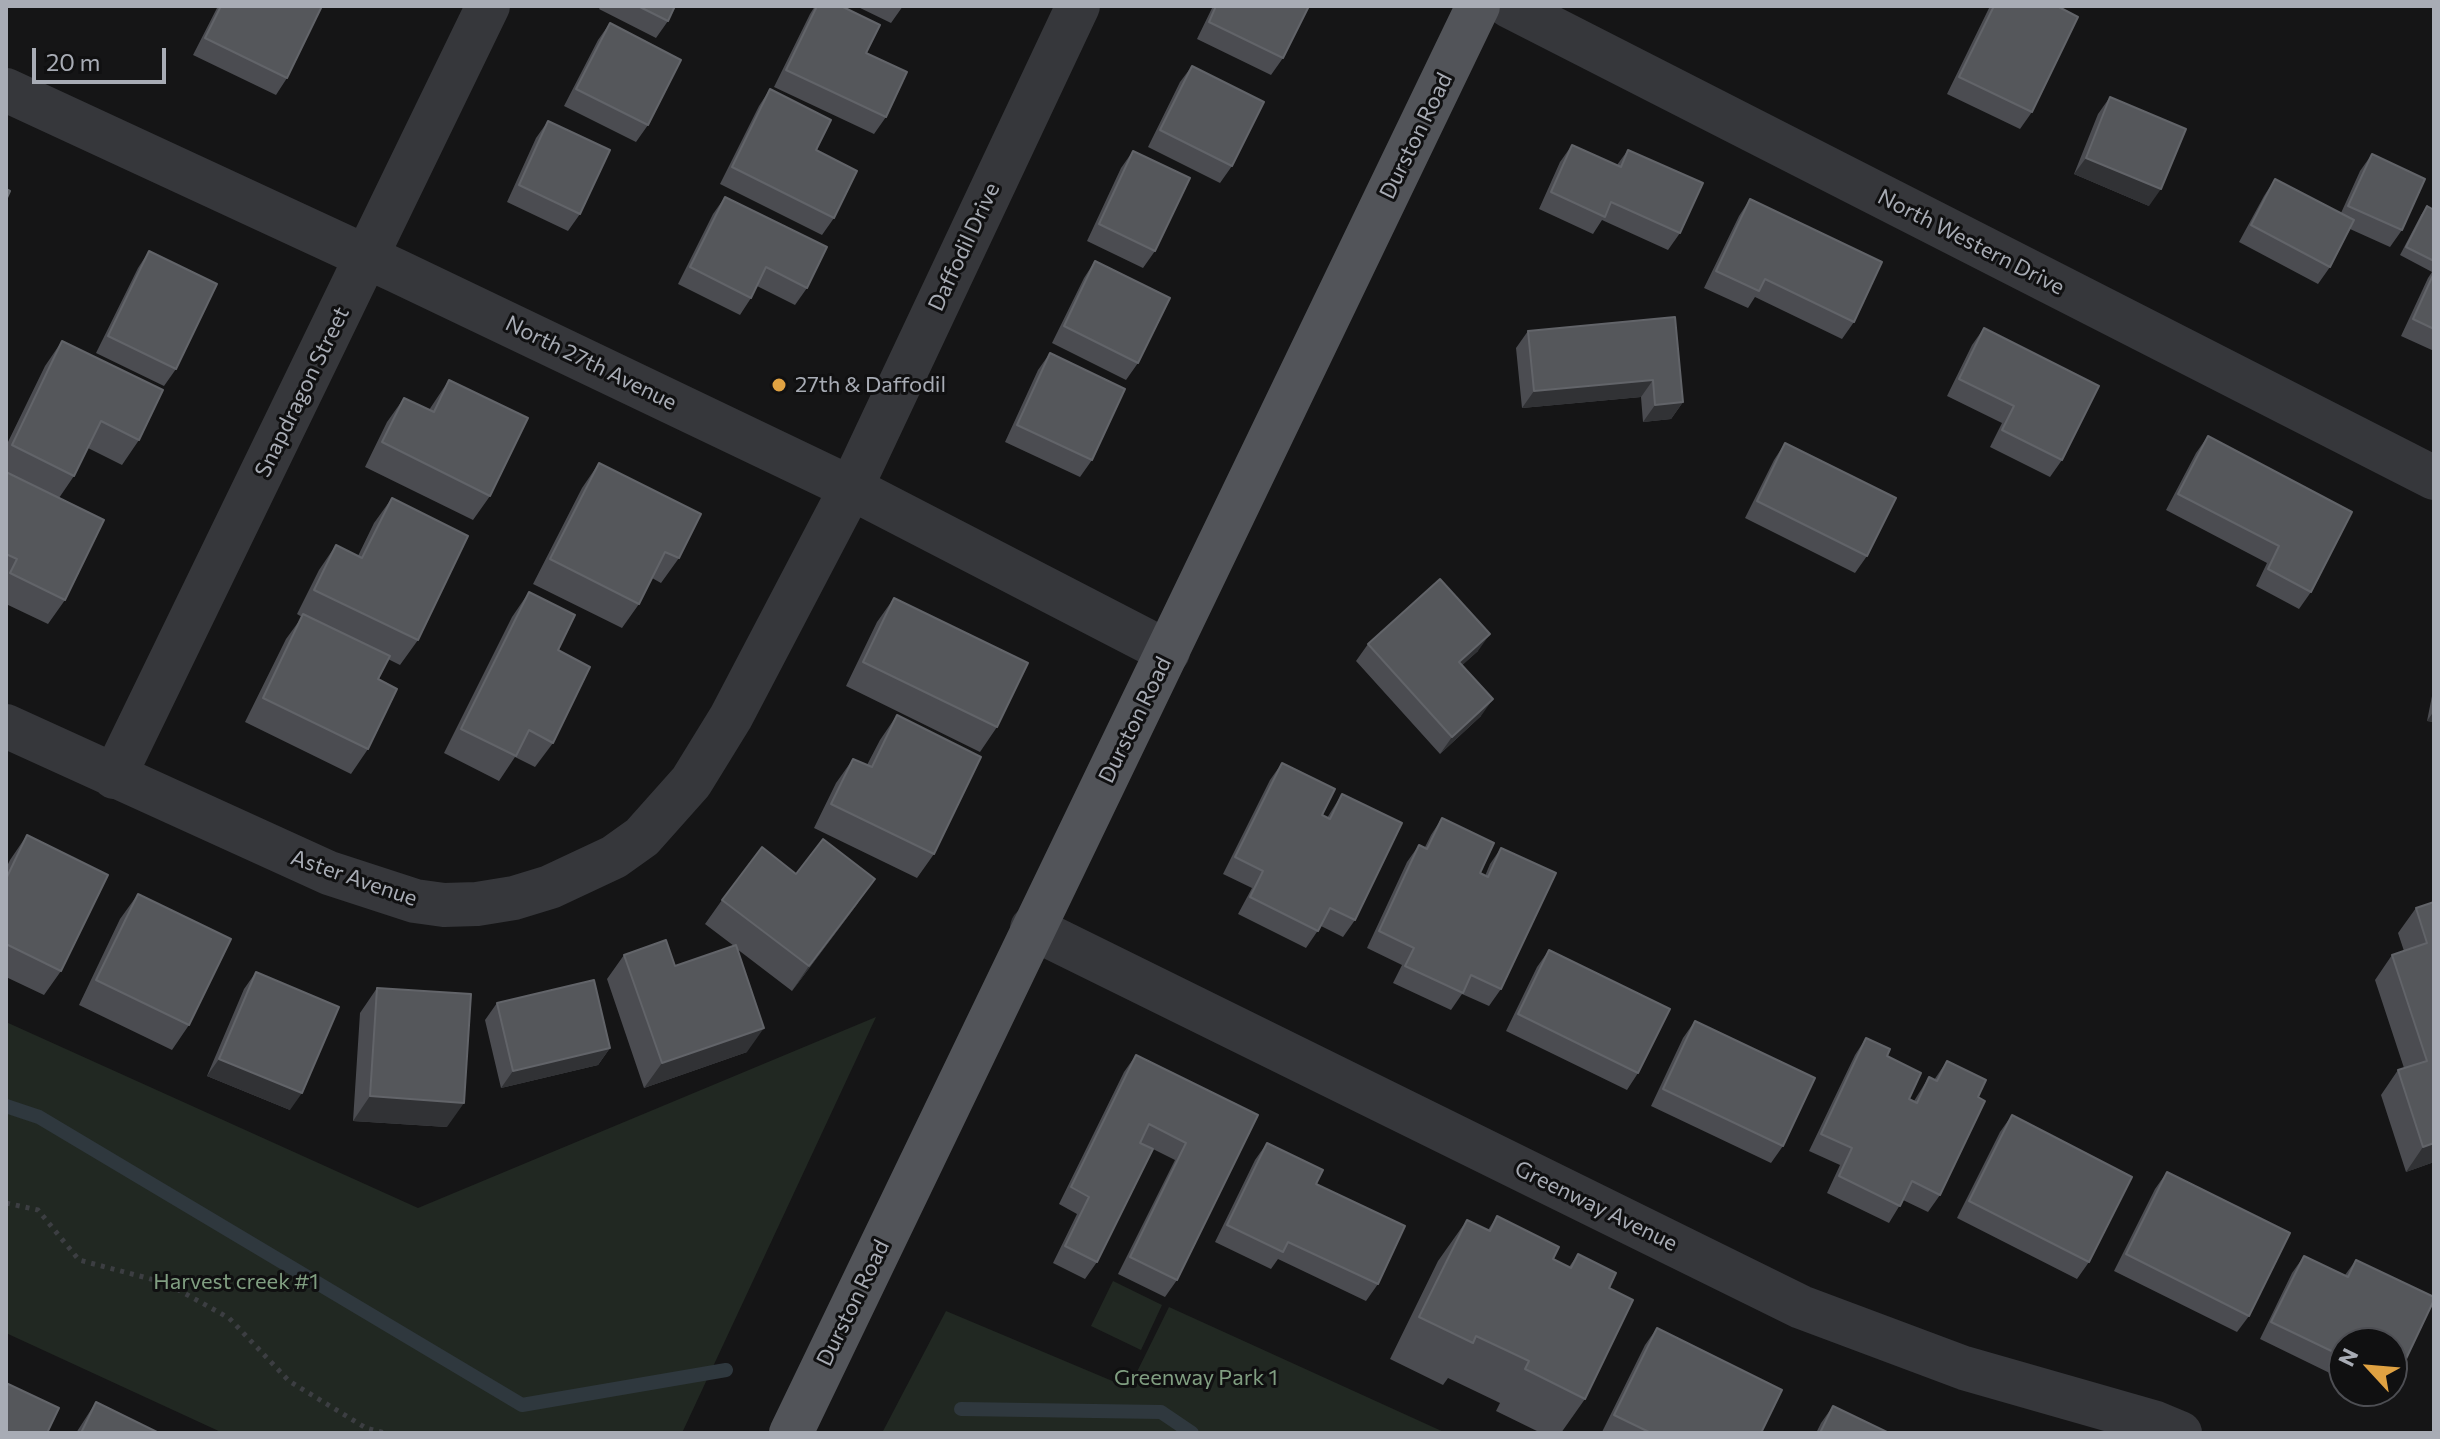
<!DOCTYPE html>
<style>
body{margin:0}
#map{position:relative;width:2440px;height:1439px;overflow:hidden;background:#151516;font-family:Commissioner,sans-serif}
canvas{display:block}
.frame{position:absolute;inset:0;border:8px solid #a8acb5;pointer-events:none}
.north{position:absolute;left:2328px;top:1327px;width:80px;height:80px;box-sizing:border-box;background:#101011;border:2px solid #4d4e53;border-radius:50%;rotate:296deg;font-size:22px;font-weight:700;line-height:32px;text-align:center;color:#a8acb5}
.north::after{content:'';display:block;margin:auto;width:28px;height:36px;background:#e0a242;clip-path:polygon(50% 0,100% 100%,50% 72%,0 100%)}
.scale{position:absolute;left:32px;top:48px;width:134px;height:36px;box-sizing:border-box;border:4px solid #a8acb5;border-top:0;padding-left:10px;font-size:24px;line-height:28px;white-space:nowrap;color:#a8acb5;-webkit-text-stroke:6px #101011;paint-order:stroke}
</style>
<div id="map">
<canvas width="2440" height="1439"></canvas>
<div class="frame"></div>
<div class="north">N</div>
<div class="scale">20 m</div>
</div>
<script>
const ctx = document.querySelector('canvas').getContext('2d');
ctx.lineJoin = 'round';
function paint(path, color) {
  ctx.fillStyle = color;
  ctx.fill(path, 'evenodd');
}
function toPath(rows) {
  const path = new Path2D();
  for (const r of rows) {
    path.moveTo(r[0], r[1]);
    for (let i = 2; i < r.length; i += 2) path.lineTo(r[i], r[i + 1]);
  }
  return path;
}
function trace(path, color, width, dash) {
  ctx.strokeStyle = color;
  ctx.lineWidth = width;
  ctx.lineCap = dash ? 'butt' : 'round';
  ctx.setLineDash(dash || []);
  ctx.stroke(path);
}
function write(font, color, halo, rows, align = 'center') {
  ctx.font = font + ' Commissioner,sans-serif';
  ctx.lineWidth = 6;
  ctx.setLineDash([]);
  ctx.textBaseline = 'middle';
  ctx.strokeStyle = halo;
  ctx.fillStyle = color;
  for (const [text, x, y, turn = 0] of rows) {
    ctx.save();
    ctx.translate(x, y);
    ctx.rotate((+turn || 0) * Math.PI / 180);
    ctx.textAlign = isNaN(turn) ? turn : align;
    if (halo) ctx.strokeText(text, 0, 0);
    ctx.fillText(text, 0, 0);
    ctx.restore();
  }
}
paint(toPath([
 [876,1017,682,1433,223,1433,6,1333,6,1022,418,1208],
 [1113,1281,1162,1305,1141,1350,1091,1326],
 [1169,1307,1446,1433,882,1433,946,1311,1129,1388]
]), '#212822');
trace(toPath([
 [6,1106,39,1117,522,1405,726,1370],
 [961,1409,1161,1412,1192,1433]
]), '#2f383e', 14);
trace(toPath([
 [6,1203,38,1210,79,1260,166,1283,229,1318,289,1381,366,1428,385,1433]
]), '#3c3e42', 5, [4, 6]);
trace(toPath([
 [1509,6,2434,478],
 [6,90,397,271,851,488,1168,652],
 [6,726,329,873,415,901,444,905,477,904,514,898,550,887,614,857,642,837,691,782,731,717,851,488,1078,6],
 [114,777,488,6],
 [1032,928,1801,1307,1964,1368,2156,1423,2180,1433]
]), '#36373b', 44);
trace(toPath([
 [791,1433,1478,6]
]), '#525459', 44);
paint(toPath([
 [218,6,322,6,287,78,276,95,193,55],
 [601,6,675,6,668,21,656,38,599,9],
 [815,6,841,6,866,53,886,117,874,134,774,87,810,14],
 [856,6,903,6,891,23],
 [1213,6,1309,6,1283,58,1271,75,1197,39],
 [1990,6,2057,6,2032,112,2020,129,1947,94],
 [610,23,648,125,636,142,564,106,598,40],
 [1192,66,1232,166,1220,183,1148,147,1180,82],
 [770,89,816,150,834,218,822,235,720,184,759,106],
 [2110,97,2149,206,2074,174,2098,114],
 [548,121,580,214,568,231,507,202,536,138],
 [1572,145,1617,165,1628,150,1680,233,1668,250,1602,220,1593,234,1539,209,1560,162],
 [1133,151,1155,251,1143,268,1087,241,1121,168],
 [2372,154,2402,230,2390,247,2350,229,2330,267,2318,284,2239,242,2264,196,2275,179,2341,213,2360,171],
 [725,197,807,288,795,305,757,286,751,298,740,315,678,284,713,214],
 [1750,199,1854,322,1842,339,1755,297,1748,308,1704,288,1739,216],
 [2427,206,2434,210,2434,351,2401,336,2428,278,2432,272,2400,255,2421,215],
 [149,251,176,369,164,386,96,353,138,268],
 [1095,261,1138,363,1126,380,1052,343,1084,278],
 [1675,317,1683,402,1671,419,1643,422,1641,397,1522,408,1516,348,1528,331],
 [1984,328,2062,460,2050,477,1990,447,2002,423,1947,396,1972,345],
 [62,341,139,440,122,465,88,448,74,476,59,498,65,600,48,624,6,604,6,446,45,366],
 [1050,353,1092,460,1080,477,1005,442,1038,370],
 [449,380,490,496,473,520,365,467,387,422,404,398,429,410],
 [2208,436,2311,592,2299,609,2256,586,2267,563,2166,510,2196,453],
 [1785,443,1867,556,1855,573,1745,518,1774,460],
 [599,463,679,558,661,583,652,578,639,604,622,628,533,584,582,488],
 [392,498,418,640,400,665,388,659,378,679,368,749,351,774,245,722,286,639,302,617,297,614,319,570,336,545,358,556,374,523],
 [529,592,558,650,553,743,535,767,515,757,499,781,444,753,512,617],
 [894,598,997,727,980,752,846,686,877,622],
 [1368,644,1478,651,1462,665,1481,716,1440,754,1356,661],
 [2434,686,2434,722,2427,721],
 [897,715,934,854,917,878,814,828,836,783,853,759,867,765,880,740],
 [1282,763,1322,815,1327,818,1342,794,1355,920,1343,937,1321,926,1306,948,1238,914,1252,888,1223,874,1270,780],
 [1442,818,1480,873,1485,876,1490,864,1501,848,1501,989,1489,1006,1462,994,1451,1010,1393,983,1402,965,1367,948,1407,862,1419,845,1425,847,1431,835],
 [27,835,61,971,44,995,6,977,6,868,10,860],
 [796,874,858,903,792,991,737,949,747,1052,644,1088,607,979,624,955,675,966,734,946,705,924,722,900],
 [138,894,189,1025,172,1050,79,1005,120,919],
 [2434,902,2434,1162,2406,1172,2381,1095,2398,1070,2404,1068,2375,980,2392,955,2404,951,2398,933,2416,908],
 [1549,950,1638,1073,1627,1090,1506,1031,1537,967],
 [256,972,290,1110,207,1076,244,989],
 [377,988,447,1127,353,1121,360,1013],
 [497,1003,610,1048,598,1065,501,1088,485,1020],
 [1695,1021,1783,1146,1771,1163,1651,1106,1683,1038],
 [1866,1038,1887,1056,1909,1099,1914,1101,1929,1077,1934,1080,1947,1061,1978,1097,1940,1195,1928,1212,1903,1200,1889,1223,1827,1193,1840,1165,1809,1151,1855,1055],
 [1136,1055,1258,1115,1177,1280,1165,1297,1118,1274,1175,1160,1153,1149,1097,1262,1085,1279,1053,1263,1077,1214,1059,1204,1124,1072],
 [2012,1115,2089,1262,2077,1279,1957,1218,2000,1132],
 [1267,1143,1316,1184,1378,1284,1366,1301,1278,1259,1271,1269,1215,1242,1255,1160],
 [2167,1172,2249,1316,2237,1332,2114,1271,2155,1189],
 [1497,1216,1553,1259,1569,1267,1578,1254,1609,1288,1585,1399,1561,1433,1541,1433,1496,1411,1500,1403,1448,1378,1443,1385,1390,1359,1438,1261,1467,1220,1488,1230],
 [2304,1256,2345,1275,2356,1260,2434,1297,2434,1300,2392,1386,2392,1343,2344,1343,2344,1380,2260,1339,2292,1273],
 [1657,1328,1761,1433,1605,1433,1602,1432,1645,1345],
 [2366,1391,2389,1391,2383,1399],
 [96,1402,159,1433,76,1433],
 [1833,1406,1889,1433,1816,1433,1821,1423]
]), '#4b4c51');
paint(toPath([
 [2086,158,2161,189,2149,206,2074,174],
 [1653,380,1641,397,1522,408,1534,391],
 [1683,402,1671,419,1643,422,1655,405],
 [1490,634,1478,651,1447,679,1459,662],
 [1493,699,1481,716,1440,754,1452,737],
 [2434,711,2434,722,2427,721],
 [875,879,858,903,792,991,809,966],
 [764,1028,747,1052,644,1088,662,1063],
 [610,1048,598,1065,501,1088,513,1071],
 [219,1059,302,1093,290,1110,207,1076],
 [370,1096,464,1103,447,1127,353,1121],
 [2434,1143,2434,1162,2406,1172,2423,1147]
]), '#313235');
const building = toPath([
 [221,6,322,6,287,78,205,38,221,6],
 [638,6,675,6,668,21,638,6],
 [817,6,841,6,880,25,866,53,907,72,886,117,786,70,817,6],
 [1216,6,1309,6,1283,58,1209,22,1216,6],
 [1994,6,2057,6,2078,17,2032,112,1959,77,1994,6],
 [610,23,681,60,648,125,576,89,610,23],
 [1192,66,1264,102,1232,166,1160,130,1192,66],
 [770,89,831,120,816,150,857,171,834,218,732,167,770,89],
 [2110,97,2186,129,2161,189,2086,158,2110,97],
 [548,121,610,150,580,214,519,185,548,121],
 [1572,145,1621,167,1628,150,1703,183,1680,233,1611,202,1605,217,1551,192,1572,145],
 [1133,151,1190,178,1155,251,1099,224,1133,151],
 [2372,154,2425,179,2402,230,2348,206,2372,154],
 [2275,179,2354,220,2330,267,2251,225,2275,179],
 [6,189,10,191,6,200,6,189],
 [725,197,827,247,807,288,766,267,751,298,690,267,725,197],
 [1750,199,1882,262,1854,322,1765,279,1759,291,1716,271,1750,199],
 [2427,206,2434,210,2434,261,2406,247,2427,206],
 [149,251,217,284,176,369,108,336,149,251],
 [1095,261,1170,298,1138,363,1064,326,1095,261],
 [2434,273,2434,329,2413,319,2434,273],
 [1675,317,1683,402,1655,405,1653,380,1534,391,1528,331,1675,317],
 [1984,328,2099,386,2062,460,2002,430,2014,406,1959,379,1984,328],
 [62,341,163,390,139,440,101,421,74,476,12,445,62,341],
 [1050,353,1125,389,1092,460,1017,425,1050,353],
 [449,380,528,418,490,496,382,442,404,398,434,412,449,380],
 [2208,436,2352,512,2311,592,2268,569,2279,546,2178,494,2208,436],
 [1785,443,1896,498,1867,556,1757,501,1785,443],
 [599,463,701,514,679,558,665,552,639,604,550,559,599,463],
 [6,472,104,520,65,600,10,573,17,559,6,554,6,472],
 [392,498,468,536,418,640,314,590,336,545,362,558,392,498],
 [1440,579,1490,634,1459,662,1493,699,1452,737,1368,644,1440,579],
 [529,592,575,615,558,650,590,667,553,743,529,730,516,756,461,729,529,592],
 [894,598,1028,663,997,727,863,662,894,598],
 [303,614,390,656,378,679,397,689,368,749,263,698,303,614],
 [897,715,981,757,934,854,831,804,853,759,872,767,897,715],
 [1282,763,1335,789,1322,815,1330,819,1342,794,1402,823,1355,920,1330,908,1318,931,1250,897,1263,871,1235,857,1282,763],
 [1442,818,1494,843,1480,873,1488,877,1501,848,1556,873,1501,989,1471,975,1463,993,1405,966,1414,948,1379,931,1419,845,1427,849,1442,818],
 [27,835,108,875,61,971,6,944,6,879,27,835],
 [823,839,875,879,809,966,722,900,762,847,796,874,823,839],
 [138,894,231,939,189,1025,96,980,138,894],
 [2434,902,2434,1143,2423,1147,2398,1070,2427,1061,2392,955,2427,943,2416,908,2434,902],
 [666,940,675,966,736,945,764,1028,662,1063,624,955,666,940],
 [1549,950,1670,1009,1638,1073,1518,1014,1549,950],
 [256,972,339,1007,302,1093,219,1059,256,972],
 [594,980,610,1048,513,1071,497,1003,594,980],
 [377,988,471,994,464,1103,370,1096,377,988],
 [1695,1021,1815,1078,1783,1146,1663,1089,1695,1021],
 [1866,1038,1890,1049,1887,1056,1921,1073,1909,1099,1917,1103,1929,1077,1937,1081,1947,1061,1986,1080,1978,1097,1985,1101,1940,1195,1912,1181,1900,1206,1839,1176,1852,1148,1821,1134,1866,1038],
 [1136,1055,1258,1115,1177,1280,1130,1257,1186,1143,1149,1124,1140,1143,1153,1149,1097,1262,1065,1246,1089,1197,1071,1187,1136,1055],
 [2012,1115,2132,1177,2089,1262,1969,1201,2012,1115],
 [1267,1143,1323,1170,1316,1184,1405,1226,1378,1284,1288,1242,1283,1252,1227,1225,1267,1143],
 [2167,1172,2290,1233,2249,1316,2126,1254,2167,1172],
 [1497,1216,1559,1247,1553,1259,1571,1268,1578,1254,1616,1273,1609,1288,1633,1300,1585,1399,1525,1369,1529,1361,1476,1336,1473,1343,1419,1317,1467,1220,1490,1231,1497,1216],
 [2304,1256,2348,1277,2356,1260,2434,1297,2434,1300,2395,1382,2392,1381,2392,1343,2344,1343,2344,1357,2271,1322,2304,1256],
 [1657,1328,1782,1390,1761,1433,1651,1433,1614,1415,1657,1328],
 [6,1383,59,1408,47,1433,6,1433,6,1383],
 [96,1402,159,1433,81,1433,96,1402],
 [1833,1406,1889,1433,1820,1433,1833,1406]
]);
paint(building, '#55575b');
trace(building, '#626469', 2);
for (const [x, y, r, color] of [
 [779,385,8,"#e0a242"]
]) {
  const dot = new Path2D();
  dot.arc(x, y, r, 0, 2 * Math.PI);
  ctx.fillStyle = color;
  ctx.fill(dot);
  trace(dot, '#101011', 3);
}
write('22px', '#a8acb5', '#101011', [
 ["Durston Road",1416,136,-64],
 ["North Western Drive",1971,242,27],
 ["Daffodil Drive",964,247,-65],
 ["North 27th Avenue",591,363,26],
 ["Snapdragon Street",302,392,-64],
 ["Durston Road",1135,720,-64],
 ["Aster Avenue",354,878,19],
 ["Greenway Avenue",1596,1206,26],
 ["Durston Road",853,1303,-64]
]);
write('22px', '#a8acb5', '#101011', [
 ["27th & Daffodil",795,385]
], 'left');
write('22px', '#809e81', '#101011', [
 ["Harvest creek #1",236,1282],
 ["Greenway Park 1",1196,1378]
]);
</script>
